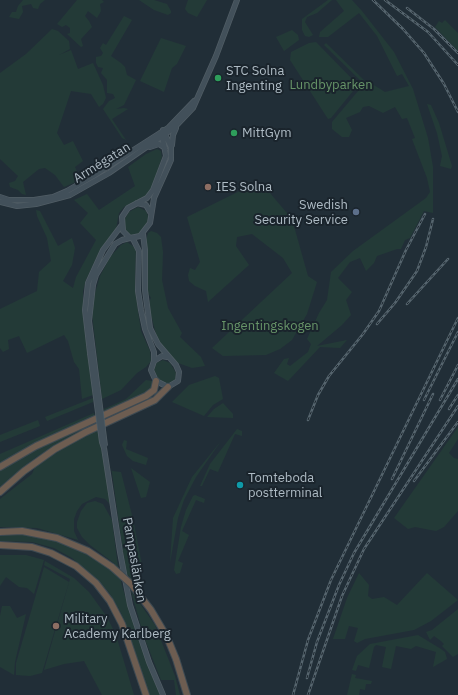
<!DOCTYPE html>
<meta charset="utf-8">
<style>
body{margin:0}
canvas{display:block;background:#212e37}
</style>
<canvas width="458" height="695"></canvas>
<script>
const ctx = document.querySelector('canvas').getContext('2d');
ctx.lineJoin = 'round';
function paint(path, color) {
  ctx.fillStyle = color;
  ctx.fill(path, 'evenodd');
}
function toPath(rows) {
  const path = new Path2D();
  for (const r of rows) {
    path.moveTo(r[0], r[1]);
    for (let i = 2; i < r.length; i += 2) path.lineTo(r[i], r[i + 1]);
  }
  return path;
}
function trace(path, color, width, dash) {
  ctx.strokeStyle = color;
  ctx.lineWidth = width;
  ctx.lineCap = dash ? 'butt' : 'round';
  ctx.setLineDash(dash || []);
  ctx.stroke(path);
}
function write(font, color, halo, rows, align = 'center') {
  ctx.font = font + ' "IBM Plex Sans",sans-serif';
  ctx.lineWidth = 4;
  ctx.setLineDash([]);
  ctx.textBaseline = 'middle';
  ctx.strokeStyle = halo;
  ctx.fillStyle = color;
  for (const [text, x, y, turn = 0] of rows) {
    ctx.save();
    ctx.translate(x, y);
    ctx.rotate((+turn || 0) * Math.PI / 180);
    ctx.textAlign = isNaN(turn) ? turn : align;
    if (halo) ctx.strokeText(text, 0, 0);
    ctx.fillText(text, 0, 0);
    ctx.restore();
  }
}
paint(toPath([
 [23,0,45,0,40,4,38,9,33,8,31,4,22,6,23,12,19,19,9,17,12,12,16,12,18,6],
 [77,0,102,0,104,2,100,4,101,11,97,18,88,11,85,16,89,21,92,27,81,39,83,46,81,47,67,34,70,33,70,28,66,25,62,27,57,24],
 [139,0,154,0,167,4,171,11,171,13,168,15,154,10],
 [188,0,207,0,197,17,188,13,185,9],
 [328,0,332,0,317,13,307,17,305,22,313,35,309,37,305,36,302,30,302,19],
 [336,0,352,0,362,11,394,52,413,89,428,138,433,167,433,213,424,211,410,238,405,240,401,249,397,249,377,256,374,263,366,271,360,258,350,262,338,278,352,292,346,300,351,315,342,325,317,346,347,340,340,348,320,347,288,381,274,373,284,359,289,358,287,364,290,366,308,352,311,344,307,339,319,313,327,300,331,272,353,251,426,198,430,192,427,178,412,139,415,138,407,118,402,119,395,107,383,113,369,106,363,107,360,112,346,118,352,130,349,137,342,137,332,129,332,122,364,84,324,45,326,43,366,82,369,82,385,92,409,86,402,74,397,76,377,36,359,13,328,37,319,37,320,32,344,11],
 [124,16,132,20,111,56,121,63,125,67,127,75,136,80,124,105,116,109,124,108,128,109,112,119,126,140,122,138,103,109,109,101,115,98,113,94,107,93,107,80,101,73,103,68,98,67,96,63,96,57,101,56,103,53,100,48,103,43,106,45],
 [445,20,458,33,458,51,435,27,439,21,442,23],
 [52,29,58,31,69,41,70,49,59,55,71,50,78,69,93,63,103,85,106,98,103,104,99,107,91,94,71,91,57,133,64,145,73,141,83,161,75,167,81,180,64,187,55,175,45,168,39,169,23,182,26,195,22,194,18,190,10,187,9,183,15,181,18,176,0,159,0,73,26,54],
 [292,30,298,35,299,40,284,51,276,37],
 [161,38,186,46,177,64,172,68,164,92,140,81],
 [316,42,358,85,331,118,328,119,290,60,291,52,309,43],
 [427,104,431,105,439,123,452,166,451,169,440,166,442,156,437,133],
 [157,149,161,151,162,157,152,188,145,197,124,207,119,213,116,229,99,252,86,280,83,291,83,314,93,395,82,399,79,369,74,362,68,341,64,335,27,353,19,336,8,340,9,349,3,352,0,348,0,309,37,291,39,272,51,261,47,238,37,216,36,210,40,211,58,246,72,238,75,248,72,265,63,281,73,288,76,277,96,240,80,223,88,213,74,200,87,194,99,210,135,186,128,167,146,154],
 [250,186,257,188,264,186,292,219,308,276,317,282,307,314,292,340,280,349,266,355,223,356,212,348,292,273,283,258,252,234,237,237,236,246,249,265,208,302,206,291,195,286,189,281,188,275,190,268,195,270,200,262,187,217],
 [138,207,146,211,149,218,145,226,139,234,129,236,124,229,124,220,129,212],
 [151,231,157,233,161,237,163,252,162,280,168,308,182,333,180,337,201,357,205,366,192,368,178,363,164,350,157,338,150,311,149,301,151,298,148,293,148,253,146,240,148,233],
 [127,242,136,248,135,285,138,311,141,331,150,351,151,361,146,367,137,373,121,390,102,399,92,314,93,300,100,276,110,257,121,245],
 [163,360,170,363,176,373,175,382,169,385,162,382,158,379,154,369,156,363],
 [215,376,219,378,223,399,213,405,204,416,172,402,189,385],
 [146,380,152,381,153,385,152,390,105,414,104,409,126,399],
 [93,398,93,402,52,419,47,421,45,417],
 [223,403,233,414,233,418,207,417,214,409],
 [94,413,95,417,41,440,0,463,0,454],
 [38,420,40,426,0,442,0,435],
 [91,425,35,458,0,487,0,471,29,453],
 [458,427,458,439,449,453,454,458,458,459,458,511,444,527,436,531,415,527,408,529,394,518],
 [98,429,111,505,105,499,96,497,82,504,77,511,74,519,74,531,78,540,37,528,0,527,0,499,32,474,35,467,65,447],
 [237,429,242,431,242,436,235,434,218,472,210,469,202,486,200,486,210,464],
 [124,440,127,441,126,449,148,458,146,465,133,461,127,456,122,445],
 [221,441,196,477,184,500,178,518,170,563,173,518,192,477],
 [111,466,112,471,121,472,133,519,142,565,135,583,126,573],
 [131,468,150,482,146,497,141,498],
 [195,495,205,499,204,503,196,500,182,531,189,535,178,561,183,563,180,573,176,574,174,570,181,527,186,510,193,496],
 [95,501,103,504,112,520,118,567,122,586,140,643,160,695,150,695,121,613,110,594,98,580,72,558,54,548,32,542,0,541,0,534,25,534,54,540,77,549,110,569,115,564,90,545,82,537,77,528,77,522,81,511,87,503],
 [0,555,26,555,44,560,34,594,27,588,19,587,6,577,0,586],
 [45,561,74,578,89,592,107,617,116,635,134,695,102,695,84,661,64,664,44,670,70,579,44,565],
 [44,567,69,582,42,673,30,676,16,675,16,663],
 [359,573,369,585,368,596,372,599,384,597,397,605,427,573,458,600,431,621,414,630,365,639,357,643,354,641,358,628,349,626,345,639,333,639,347,598],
 [131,591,155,625,175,676,180,695,176,695,174,680,161,680,144,637],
 [2,606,10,606,17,618,26,614,15,662,14,675,0,667,0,616],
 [458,609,458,654,453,657,442,646,444,644,441,641,434,636,430,640,426,632,432,630],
 [418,635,441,649,445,652,447,659,433,667,436,652,416,646,411,649,396,646,391,669,382,667,386,647,376,645,374,647,369,668,358,665,356,671,352,670,357,656,370,644],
 [352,674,356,675,355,678,372,681,371,684,366,684,365,690,360,689,359,695,347,695]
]), '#233a37');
const secondary = toPath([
 [160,133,163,140,166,156,153,190,147,198,128,208,122,217,123,231,130,238,140,236,150,223,154,198,171,160,171,147,163,130],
 [172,145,173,135,176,128],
 [150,147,159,144,165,148],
 [0,197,9,200,34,200,53,197,67,191,93,176,168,128,194,101],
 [0,202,17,206,36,204,70,195,109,173,174,128,193,108,216,56,237,0],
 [137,203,146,205,150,212],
 [143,234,145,250,145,290,150,328,158,344,176,365,179,372,178,381,168,387,156,381,151,370,154,361,162,356,167,357],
 [133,239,139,251,138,291,141,310,145,329,154,352,154,361],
 [93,352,89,321,93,285,96,275,115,244,122,240,130,238],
 [90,353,85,310,88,283,103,250,121,226],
 [104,448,120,552,130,605,149,662,163,695]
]);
const highway = toPath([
 [0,467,36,446,146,396,154,390,156,381],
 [0,492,24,471,55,449,86,432,155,400,168,387],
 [0,532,22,531,57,538,88,551,112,567],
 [0,545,32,547,51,553,76,566,96,583,110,601,122,624,146,695],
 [176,659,187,695]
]);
trace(secondary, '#515d65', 6);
trace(highway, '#3e4a52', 8);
trace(secondary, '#42505a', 4.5);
trace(highway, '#6d5d51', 6);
const rail = toPath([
 [373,0,403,29,424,53,444,84,458,112],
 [385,0,428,32,458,65],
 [407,8,434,29,458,53],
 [407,304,448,259],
 [377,324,395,303,417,271,426,247,433,219],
 [424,400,458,332],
 [440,400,458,365],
 [449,409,458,395],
 [308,420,318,395,329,376,363,334,379,311,406,250,425,214],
 [392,479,433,394],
 [414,481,458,422],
 [307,678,317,642,339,585,354,553,458,379],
 [293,695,308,640,331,580,458,318],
 [308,695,342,596,364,549,458,406]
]);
trace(rail, '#56656e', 2.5);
trace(rail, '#1a242c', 1, [3]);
const secondaryBridge = toPath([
 [93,352,105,446],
 [90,353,102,442,104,448]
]);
const highwayBridge = toPath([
 [112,567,131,584,151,610,167,637,176,659]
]);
trace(secondaryBridge, '#515d65', 6, []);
trace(highwayBridge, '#3e4a52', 8, []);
trace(secondaryBridge, '#42505a', 4.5);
trace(highwayBridge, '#6d5d51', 6);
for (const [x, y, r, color] of [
 [218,78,4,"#2e9e5b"],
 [234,133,4,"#2e9e5b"],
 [208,187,4,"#8d6e63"],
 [356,212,4,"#5c6f8a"],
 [240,485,4,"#0f9aa8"],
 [56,626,4,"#8d6e63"]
]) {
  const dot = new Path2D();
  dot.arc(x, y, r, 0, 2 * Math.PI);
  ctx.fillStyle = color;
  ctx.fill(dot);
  trace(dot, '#1a242c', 1.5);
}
write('13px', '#aebbc4', '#1a242c', [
 ["STC Solna",226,71],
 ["Ingenting",226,86],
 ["MittGym",242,133],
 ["IES Solna",216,187],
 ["Swedish",348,205,"right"],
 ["Security Service",348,220,"right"],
 ["Tomteboda",248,478],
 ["postterminal",248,493],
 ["Military",64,619],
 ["Academy Karlberg",64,634]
], 'left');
write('13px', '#679468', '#1a242c', [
 ["Lundbyparken",331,85],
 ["Ingentingskogen",270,326]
]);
write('13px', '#aebbc4', '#1a242c', [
 ["Armégatan",102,163,-32],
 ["Pampaslänken",134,560,80]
]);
</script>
